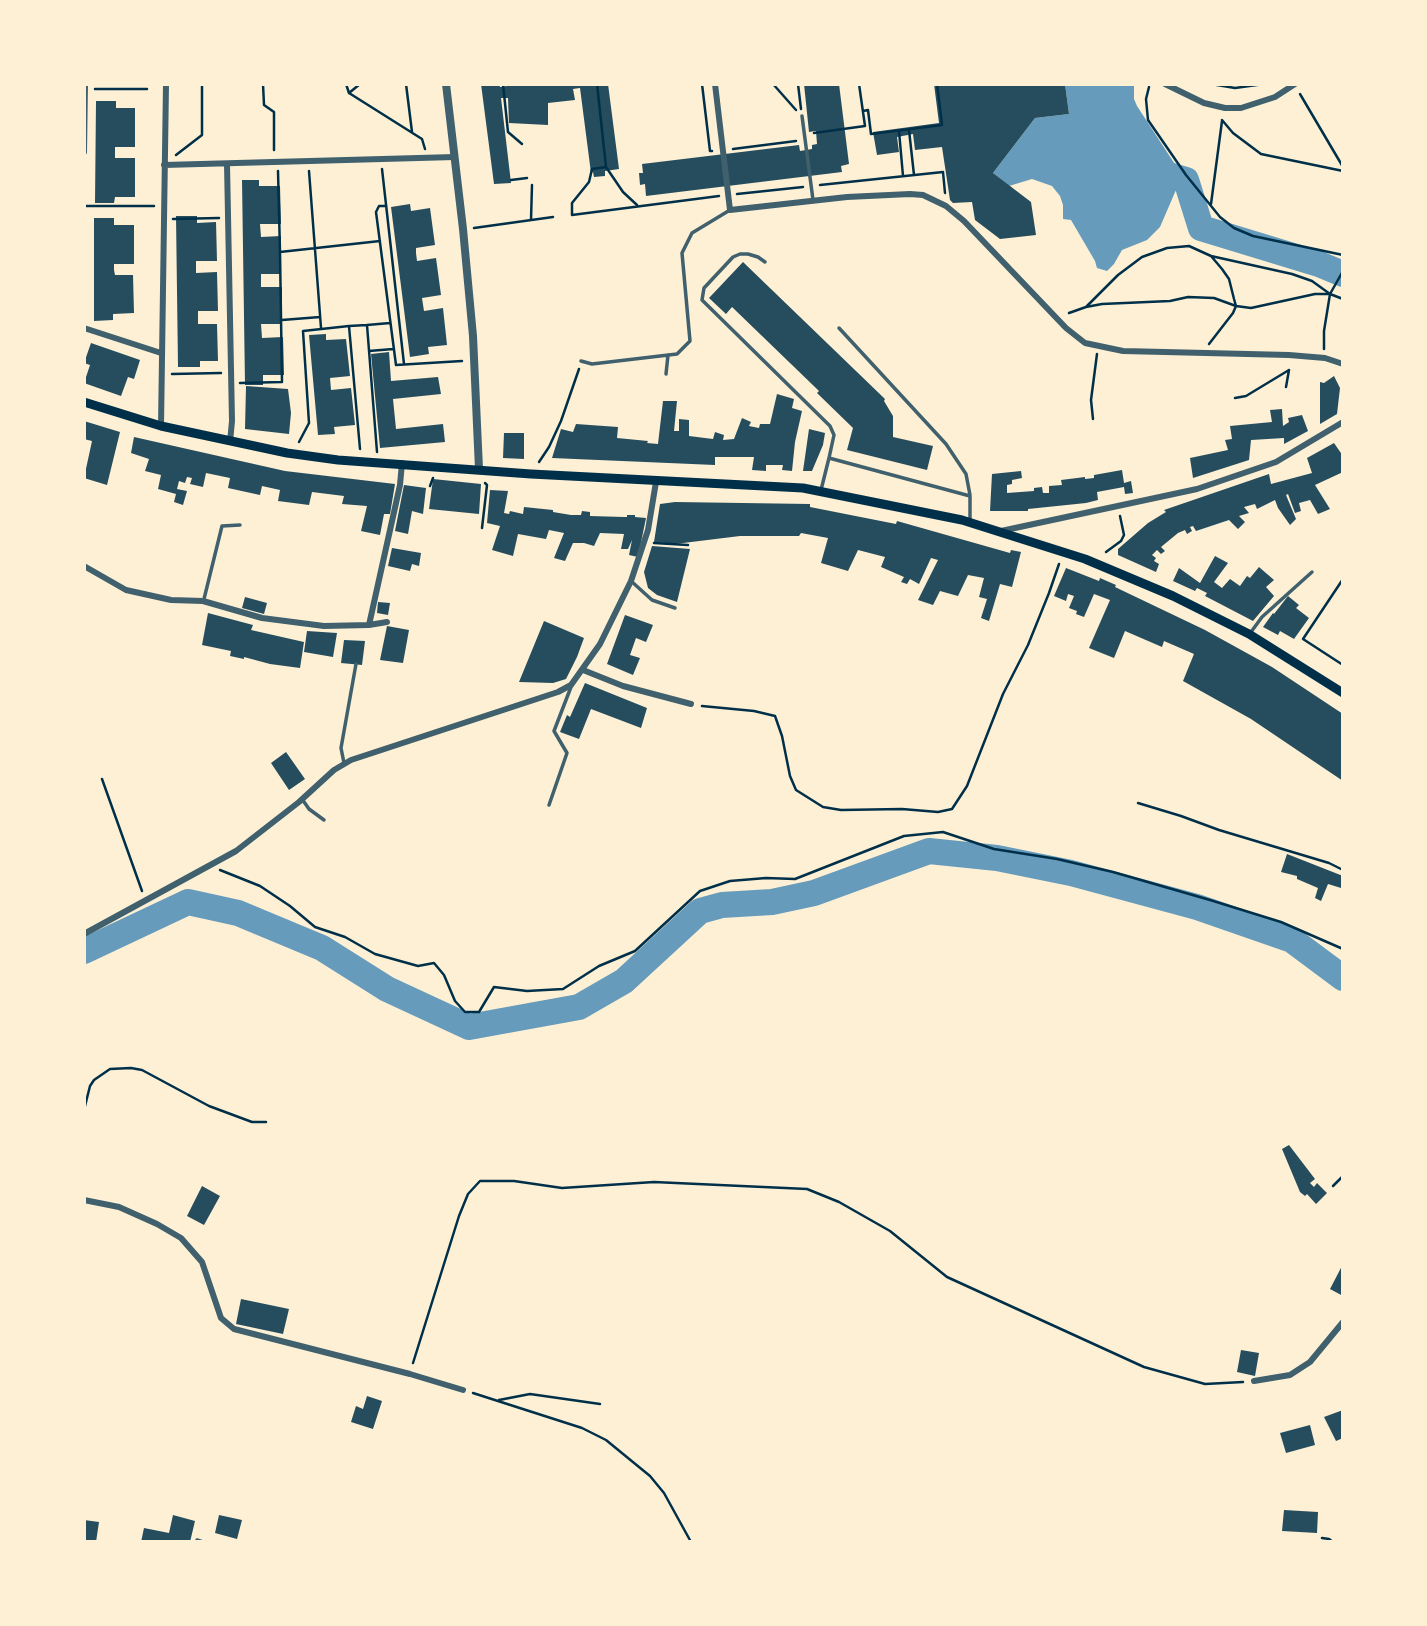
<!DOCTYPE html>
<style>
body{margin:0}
#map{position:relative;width:1427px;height:1626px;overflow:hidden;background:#fdf0d5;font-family:"PT Sans",sans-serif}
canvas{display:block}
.frame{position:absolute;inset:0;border:86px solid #fdf0d5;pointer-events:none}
</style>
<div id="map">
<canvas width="1427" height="1626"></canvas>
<div class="frame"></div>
</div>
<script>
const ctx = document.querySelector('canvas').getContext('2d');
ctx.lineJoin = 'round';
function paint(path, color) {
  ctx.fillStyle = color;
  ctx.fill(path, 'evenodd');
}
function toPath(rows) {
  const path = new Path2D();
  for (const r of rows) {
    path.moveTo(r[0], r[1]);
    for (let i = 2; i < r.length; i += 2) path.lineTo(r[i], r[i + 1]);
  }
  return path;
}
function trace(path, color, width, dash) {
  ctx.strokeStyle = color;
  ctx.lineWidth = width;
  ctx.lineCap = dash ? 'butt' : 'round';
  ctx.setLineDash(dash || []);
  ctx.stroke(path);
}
paint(toPath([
 [1065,84,1134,84,1134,99,1137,106,1180,172,1179,183,1160,227,1147,240,1122,250,1114,264,1107,271,1097,268,1095,261,1071,220,1063,219,1063,205,1060,196,1052,186,1032,179,1009,186,993,173,1035,118,1069,114]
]), '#669bbc');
trace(toPath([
 [1148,169,1186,180,1201,228,1319,264,1343,274],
 [84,951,188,902,238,913,322,948,387,989,469,1027,579,1007,624,981,700,911,722,905,772,902,814,893,929,851,997,858,1071,873,1197,907,1292,940,1343,978]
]), '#669bbc', 26);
paint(toPath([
 [481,84,499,84,500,87,507,86,506,84,608,84,619,169,605,171,605,176,594,177,593,172,591,173,580,88,573,89,575,100,548,103,548,125,509,123,508,98,501,98,511,183,494,184],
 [804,84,839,84,849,164,841,166,842,172,646,196,645,184,640,185,639,173,643,173,642,164,799,145,800,151,812,149,812,145,817,144,816,131,809,132],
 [934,84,1065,84,1069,114,1035,118,993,173,1031,202,1036,235,1000,239,975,220,972,202,953,203,950,200,942,147,915,150,913,134,897,137,899,152,877,155,873,132,939,123],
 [96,101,116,101,116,108,135,108,135,147,115,147,115,158,135,158,135,197,115,197,114,203,95,203],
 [242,180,259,180,259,186,280,186,281,224,260,224,261,237,281,236,281,274,261,274,261,287,282,287,282,324,261,324,262,338,283,337,284,375,263,375,263,385,245,385],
 [410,204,411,211,430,208,435,245,416,248,416,253,417,261,436,258,441,295,422,298,424,311,443,308,447,345,428,347,429,354,410,357,391,207],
 [176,216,197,216,197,223,216,222,217,261,196,261,196,273,217,272,218,311,198,311,198,324,217,324,218,361,200,361,200,367,178,367],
 [94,218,114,218,114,225,134,225,134,264,114,264,114,270,115,275,133,275,134,313,113,314,113,320,94,321],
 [743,262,885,399,884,401,893,416,893,437,933,446,927,470,847,450,853,428,817,393,819,391,732,307,726,314,709,298],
 [326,334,326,340,346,339,350,376,330,378,331,390,351,388,355,425,334,427,335,434,318,435,309,335],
 [91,343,140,360,134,379,128,377,121,396,84,383,90,365,84,363],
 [389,352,391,381,438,377,441,394,393,399,396,429,443,424,445,442,380,448,371,354],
 [1334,376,1340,388,1337,414,1320,424,1320,382,1324,383],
 [246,386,288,389,291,413,289,434,245,429],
 [777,394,794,399,792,408,802,411,795,442,792,471,782,470,783,465,766,465,766,471,752,470,754,457,715,457,715,465,552,458,561,429,573,432,576,424,618,427,617,438,648,441,647,443,658,444,663,401,677,401,674,431,679,431,679,419,689,420,689,436,713,439,715,432,724,435,723,440,734,439,742,418,751,422,749,426,759,428,760,424,770,424],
 [1282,409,1283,426,1289,422,1288,418,1302,415,1308,431,1284,444,1284,438,1251,440,1249,460,1193,478,1190,458,1228,450,1225,440,1232,439,1230,426,1272,422,1270,410],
 [84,421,120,432,107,485,84,478,92,441,84,439],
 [809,429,825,433,823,445,812,471,803,471],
 [504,433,524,433,524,459,503,458],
 [134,437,285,471,395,484,390,514,384,514,380,535,361,531,367,506,342,504,344,496,312,492,309,505,278,501,280,490,262,486,260,495,228,488,230,478,206,473,203,487,190,484,192,478,187,477,185,483,179,481,177,489,187,491,183,505,174,502,176,494,158,489,161,475,145,471,149,459,131,453],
 [1334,443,1343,456,1343,472,1315,485,1330,509,1318,514,1310,500,1299,503,1301,511,1295,513,1288,494,1286,495,1296,519,1290,525,1278,508,1275,500,1257,509,1255,504,1244,507,1249,513,1239,516,1245,522,1238,529,1229,520,1196,531,1193,526,1190,527,1192,531,1187,534,1185,530,1178,533,1161,547,1165,551,1161,554,1157,550,1152,555,1156,558,1154,561,1159,564,1156,572,1118,555,1118,549,1148,523,1166,512,1164,510,1269,474,1271,484,1312,473,1307,458],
 [1122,470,1124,483,1131,481,1133,493,1125,494,1124,487,1097,492,1098,500,1086,503,1028,509,1028,511,990,511,992,474,1021,471,1022,478,1012,480,1012,484,1007,485,1007,493,1034,491,1034,488,1042,487,1043,493,1049,493,1049,486,1062,485,1061,480,1085,477,1085,479,1094,478,1094,475],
 [433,479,481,484,479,514,429,509],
 [404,485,426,488,423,514,412,511,408,534,395,531],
 [490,490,508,491,504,513,509,514,510,511,523,514,524,507,553,510,553,512,571,515,581,515,582,511,590,512,590,516,624,517,627,517,627,515,635,515,635,517,646,518,638,557,629,555,632,540,628,549,621,549,624,534,600,533,594,546,584,543,573,543,565,561,554,558,564,533,549,530,546,539,518,534,513,556,492,550,500,526,487,523],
 [675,502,810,504,810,507,896,524,897,521,1010,553,1011,550,1021,552,1012,587,1000,584,989,621,981,618,987,599,979,597,984,578,968,575,958,596,940,591,933,605,918,600,938,560,931,558,919,584,910,579,907,584,901,582,904,577,881,567,885,557,858,550,848,571,821,563,828,538,801,533,799,536,740,536,675,544,654,542,660,504],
 [652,546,690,549,677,602,657,595,648,588,644,572],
 [392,548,421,553,419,566,412,564,410,571,388,566],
 [1215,556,1228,563,1214,582,1222,588,1230,579,1240,586,1247,576,1250,578,1259,567,1274,580,1266,587,1274,596,1253,621,1205,596,1207,593,1197,588,1195,591,1173,581,1179,568,1200,583],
 [1066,568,1099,581,1100,578,1116,585,1115,587,1205,630,1272,667,1343,714,1343,781,1251,719,1183,681,1194,654,1164,641,1162,647,1125,631,1114,658,1089,648,1110,600,1094,594,1084,617,1076,614,1077,611,1069,608,1074,596,1068,594,1066,601,1054,596],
 [1288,596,1299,605,1296,608,1309,618,1294,639,1280,631,1278,635,1263,627,1273,613,1274,614],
 [245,597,267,603,264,614,242,608],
 [378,602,390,603,388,615,377,613],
 [208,613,253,625,251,630,304,642,300,668,270,664,244,657,244,659,230,656,231,651,202,645],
 [625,615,653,625,646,642,636,638,630,655,640,658,633,675,607,664],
 [544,621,584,638,577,657,566,679,553,683,519,682],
 [387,626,409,630,403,663,380,660],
 [307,631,337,633,333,657,304,652],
 [344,640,365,641,362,665,341,663],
 [585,683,647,708,641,728,591,709,579,739,560,732,567,715,570,717],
 [286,752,305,779,289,790,271,763],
 [1287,854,1343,876,1341,888,1328,884,1321,901,1315,898,1318,888,1297,879,1297,876,1281,872],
 [1289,1145,1315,1179,1310,1183,1314,1187,1317,1183,1327,1193,1316,1204,1307,1194,1305,1196,1300,1192,1282,1149],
 [202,1186,220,1196,204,1225,187,1216],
 [1343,1264,1343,1296,1330,1289],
 [241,1299,289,1309,283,1334,236,1324],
 [1241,1350,1259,1353,1255,1376,1237,1372],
 [367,1396,382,1401,373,1429,351,1422,356,1406,363,1409],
 [1343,1410,1343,1438,1336,1441,1324,1417],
 [1310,1425,1315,1445,1286,1453,1280,1433],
 [1284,1510,1318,1512,1317,1533,1282,1531],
 [173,1515,195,1521,190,1542,141,1542,144,1528,169,1533],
 [219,1515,242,1520,237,1539,215,1533],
 [84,1520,99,1522,96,1542,84,1542]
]), '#264d5e');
trace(toPath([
 [263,84,264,105,274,112,274,150],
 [346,84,349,93],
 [360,84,349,93,422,139,425,149],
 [406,84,412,132],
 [503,84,508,132,522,144],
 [597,84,606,167,623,192,637,205],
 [702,84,710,151,712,151],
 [773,84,796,110],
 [798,84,801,109],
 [1211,84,1235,88,1264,84],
 [1149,87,1146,99,1148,120,1186,175,1220,217,1234,228,1253,236,1343,255],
 [95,89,147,89],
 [1300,94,1343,167],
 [863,111,868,110,871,134,942,125,937,84],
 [1222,120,1233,133,1261,154,1343,171],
 [909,130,914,175],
 [899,131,903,176],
 [814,133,865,126,859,84],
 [733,149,796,141],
 [176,155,202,135,202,84],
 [606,167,592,169,589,182,572,203,572,215,719,196],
 [382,169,404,364],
 [278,171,280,252,380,241],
 [309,171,321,328],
 [511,180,527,178],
 [820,185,943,172,945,193],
 [737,194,803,187],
 [1211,204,1222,121],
 [84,206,154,206],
 [385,206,379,206,376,212,396,365,462,361],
 [173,219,219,218],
 [531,220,532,185],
 [474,228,553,217],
 [1211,256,1292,274,1312,281,1330,294,1343,299],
 [1086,307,1118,275,1142,257,1167,248,1189,246,1211,256,1222,269,1229,279,1234,299,1236,306,1233,313,1209,344],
 [1069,313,1086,307,1102,304,1170,301,1188,297,1214,298,1236,306,1251,308,1315,294,1330,294],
 [282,320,320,317],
 [349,326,367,325],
 [1324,349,1324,331,1330,294,1343,271],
 [369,351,393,349],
 [172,374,221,373],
 [240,383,282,382,280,252],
 [1286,387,1289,370],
 [1235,398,1246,396,1289,370],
 [1093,419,1091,400,1097,354],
 [299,442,309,423,303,331,349,326,360,449],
 [377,452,367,325,390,323],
 [539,462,549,447,561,421,579,369],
 [430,486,433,478],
 [482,528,487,485,485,483],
 [654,543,688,545],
 [1106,552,1121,541,1124,535,1120,516],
 [1343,579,1303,639,1343,665],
 [702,706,754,711,775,716,782,736,790,776,796,790,823,807,841,810,902,809,938,812,952,809,967,786,1003,694,1028,645,1049,593,1059,564],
 [102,779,142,891],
 [1138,803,1181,816,1219,830,1329,863,1343,870],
 [220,870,260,886,290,906,315,927,345,937,375,954,418,966,434,963,444,975,455,1001,465,1012,479,1012,494,987,527,991,563,989,599,966,635,951,700,891,730,881,766,878,795,879,904,836,943,832,994,849,1057,859,1113,872,1210,900,1281,922,1343,949],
 [84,1110,90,1086,94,1080,110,1069,131,1068,142,1070,209,1106,252,1122,266,1122],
 [1333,1186,1343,1176],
 [413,1363,459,1216,468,1194,480,1181,514,1181,562,1188,654,1182,807,1189,839,1202,890,1231,947,1277,1144,1367,1205,1384,1243,1382],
 [473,1393,582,1428,606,1440,650,1476,664,1493,691,1542],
 [499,1400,530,1394,600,1404],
 [1322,1538,1329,1539,1333,1542]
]), '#003049', 2.5);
trace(toPath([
 [802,116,813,200],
 [765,262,758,257,748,254,740,254,733,257,704,288,702,300,830,426,834,435,829,458,970,496,970,520],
 [839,328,946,444,966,474,970,495],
 [581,361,592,364,677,354,690,341,682,253,692,233,730,210],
 [666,374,668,355],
 [821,490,829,458],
 [631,581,652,600,675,608],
 [204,599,222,526,240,525],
 [1251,632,1262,617,1312,572],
 [344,763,341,748,356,664],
 [302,799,309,809,324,820],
 [549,805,567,753,554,731,571,687],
 [197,1540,203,1542]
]), '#3f606c', 3.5);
trace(toPath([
 [715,84,730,210,847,197,910,194,923,195,946,206,964,221,1066,328,1085,343,1123,351,1289,355,1325,358,1343,364],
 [1165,84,1204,103,1225,108,1241,108,1275,97,1295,84],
 [84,152,85,84],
 [227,164,232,421,230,442],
 [164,165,455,157],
 [84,328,161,353],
 [161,426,166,84],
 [1001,531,1197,489,1276,462,1343,422],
 [84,566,126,590,171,600,203,601,262,618,324,626,369,625,400,485,402,463],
 [369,625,387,622],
 [583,670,623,686,691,704],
 [84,934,236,851,299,802,334,770,351,760,558,692,571,685,600,644,631,581,648,530,656,482],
 [84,1200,119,1207,157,1224,181,1238,202,1262,221,1318,234,1329,410,1374,463,1390],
 [1254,1381,1290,1375,1310,1362,1343,1322]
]), '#3f606c', 6);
trace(toPath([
 [446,84,463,229,473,336,479,469]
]), '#3f606c', 8);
trace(toPath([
 [84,402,161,426,287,453,338,460,531,474,803,488,962,520,1085,559,1173,596,1249,634,1343,693]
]), '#003049', 9);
</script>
